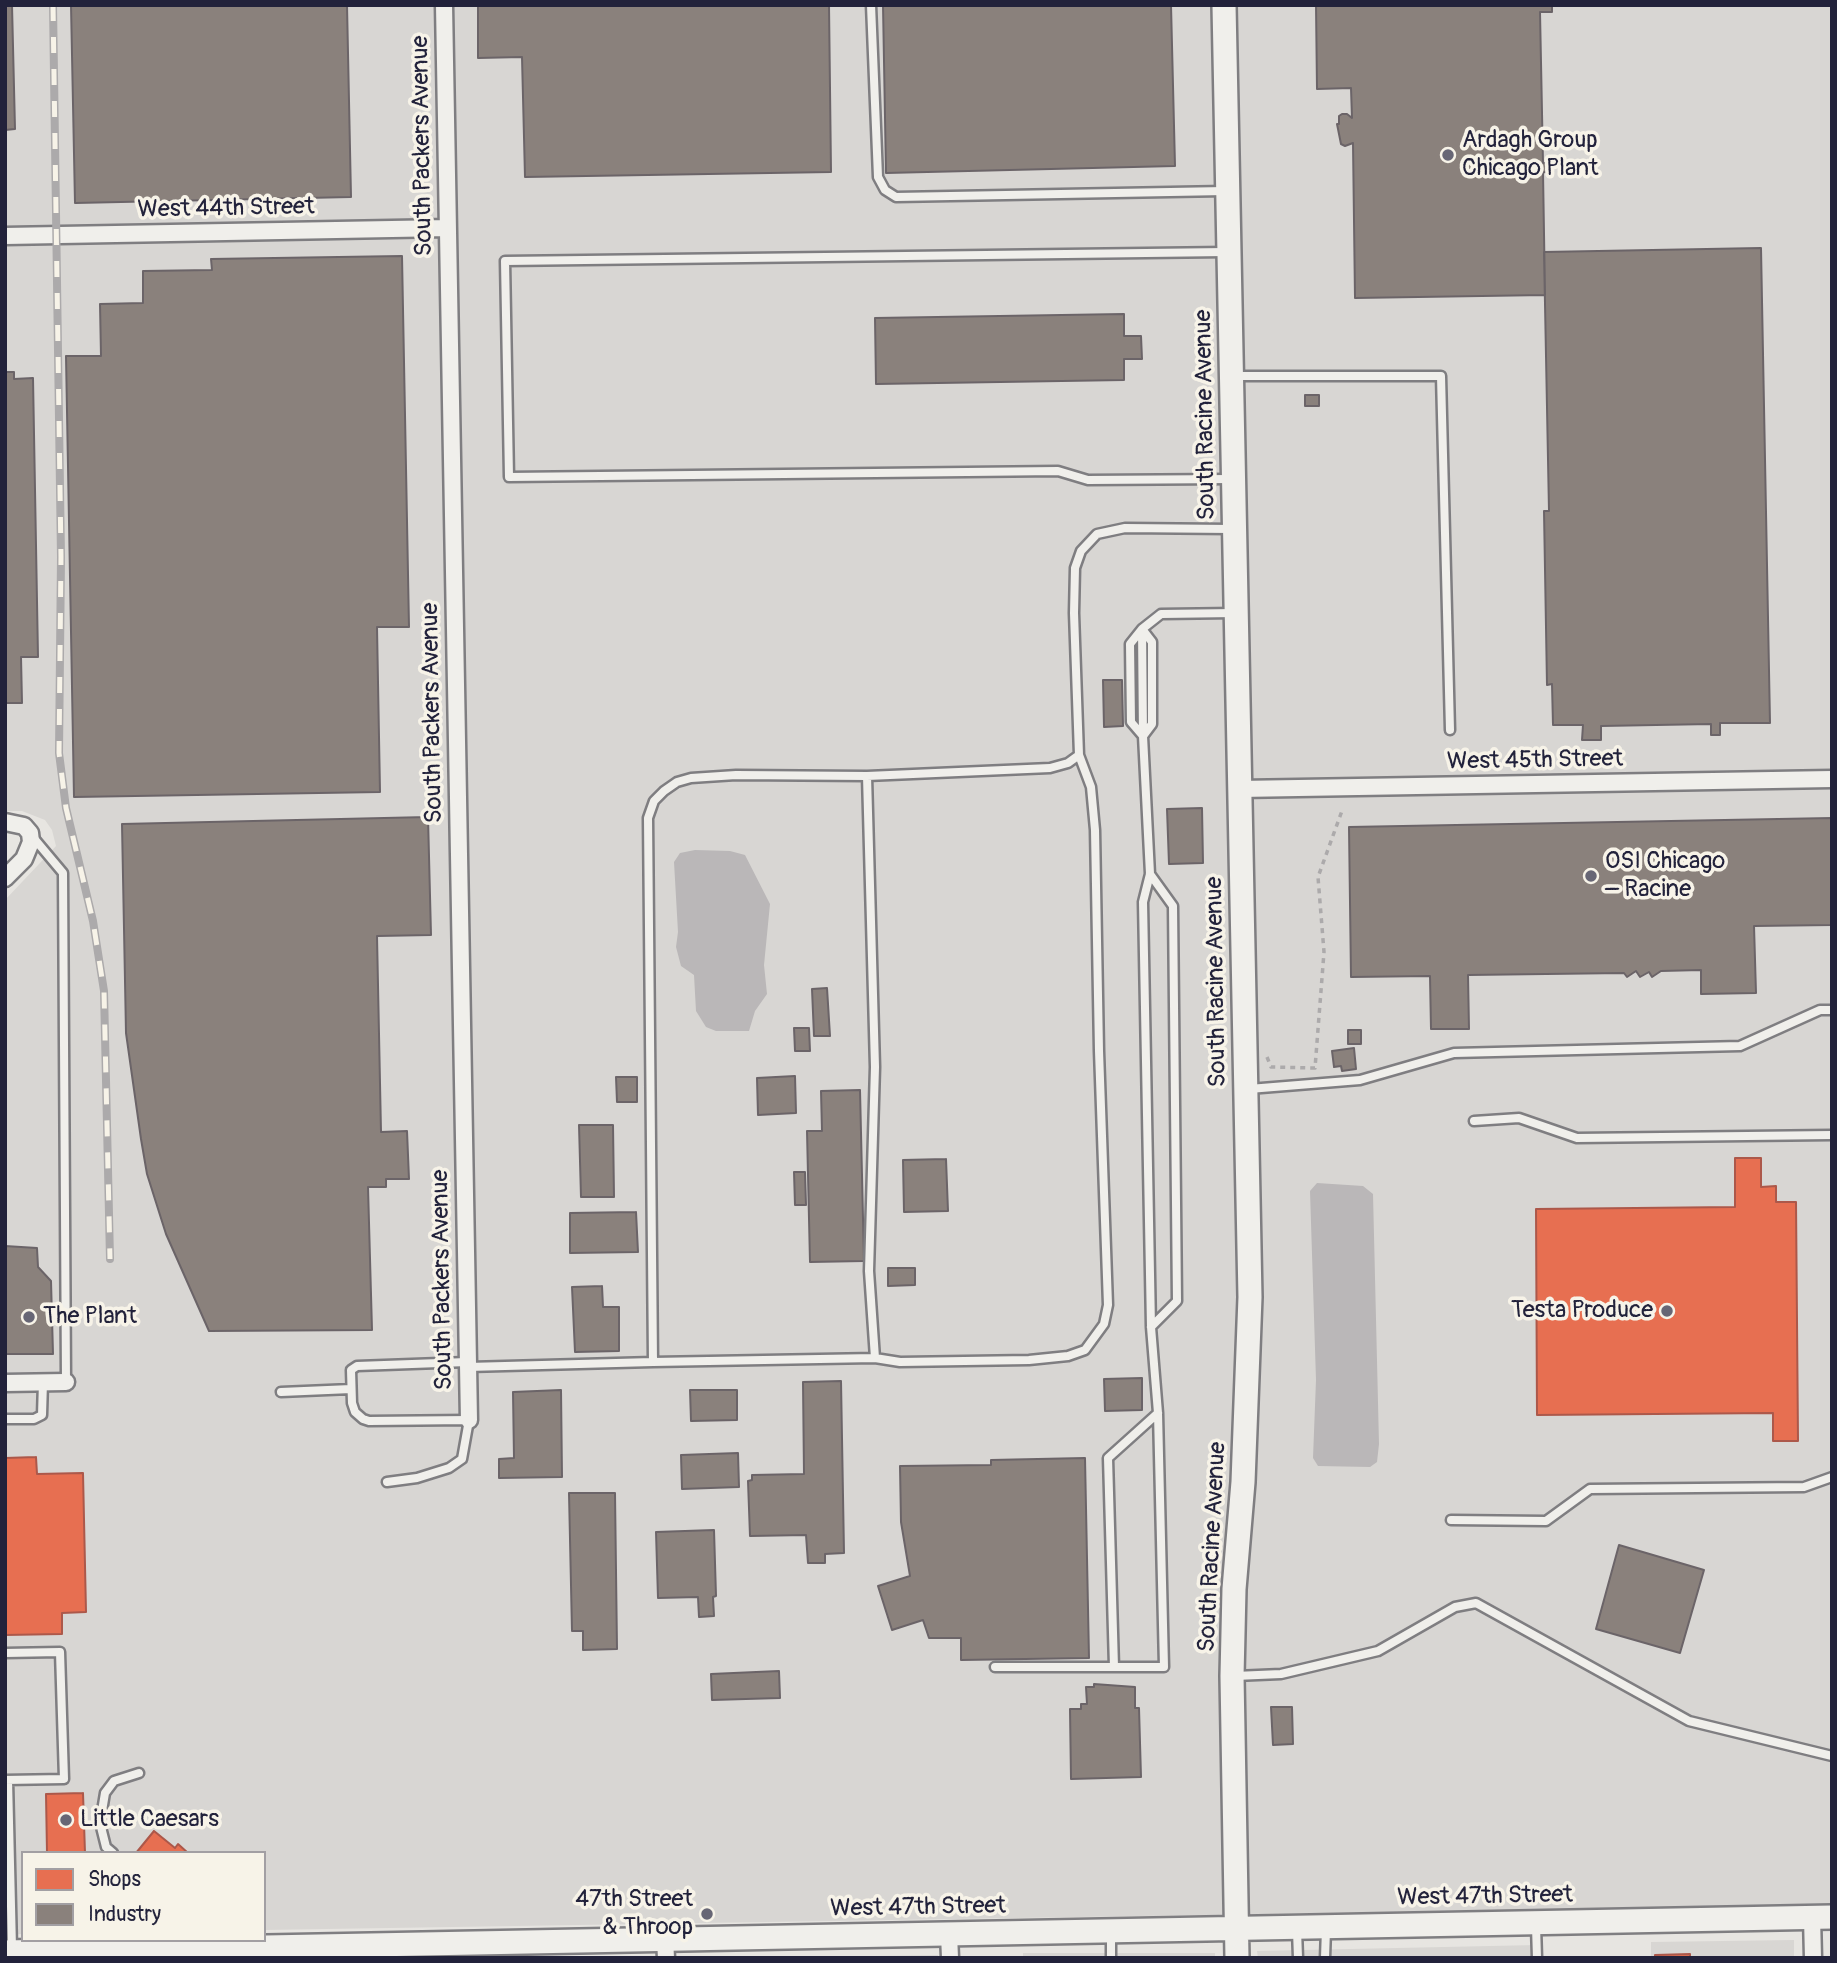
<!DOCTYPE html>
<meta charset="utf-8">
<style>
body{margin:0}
#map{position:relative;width:1837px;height:1963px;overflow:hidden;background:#e7e5e1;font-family:Pangolin,sans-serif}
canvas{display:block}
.frame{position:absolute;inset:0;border:7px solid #22223b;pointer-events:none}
.legend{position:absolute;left:21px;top:1851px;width:245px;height:91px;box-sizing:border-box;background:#f7f3e8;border:2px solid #a29fa3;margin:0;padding:9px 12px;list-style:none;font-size:21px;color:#22223b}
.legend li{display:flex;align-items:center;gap:14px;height:35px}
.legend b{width:35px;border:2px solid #a29fa3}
</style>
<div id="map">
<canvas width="1837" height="1963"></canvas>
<div class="frame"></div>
<ul class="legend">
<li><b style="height:19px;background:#e76f51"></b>Shops</li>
<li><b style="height:19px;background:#8a817c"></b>Industry</li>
</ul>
</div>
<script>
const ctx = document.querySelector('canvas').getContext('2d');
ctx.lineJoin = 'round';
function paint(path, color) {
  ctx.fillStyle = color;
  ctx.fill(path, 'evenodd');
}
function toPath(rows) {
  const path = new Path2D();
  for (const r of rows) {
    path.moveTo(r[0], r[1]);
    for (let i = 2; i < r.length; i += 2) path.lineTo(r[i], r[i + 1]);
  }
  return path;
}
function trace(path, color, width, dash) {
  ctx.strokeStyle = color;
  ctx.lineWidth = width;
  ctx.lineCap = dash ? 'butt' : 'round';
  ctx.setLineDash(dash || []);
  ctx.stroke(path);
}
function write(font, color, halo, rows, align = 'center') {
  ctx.font = font + ' Pangolin,sans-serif';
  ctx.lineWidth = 7;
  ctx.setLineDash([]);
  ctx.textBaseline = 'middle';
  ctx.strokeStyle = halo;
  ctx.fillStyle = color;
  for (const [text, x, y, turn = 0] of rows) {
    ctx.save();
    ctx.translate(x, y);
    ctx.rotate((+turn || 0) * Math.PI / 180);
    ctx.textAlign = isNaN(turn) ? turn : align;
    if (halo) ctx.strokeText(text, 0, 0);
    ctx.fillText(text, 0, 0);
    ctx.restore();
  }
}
paint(toPath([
 [5,5,1832,5,1832,1905,264,1930,264,1853,23,1853,23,1934,5,1935,5,900,56,846,52,830,45,820,22,811,5,811],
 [1794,1940,1794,1958,1651,1958,1651,1942],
 [1537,1945,1537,1958,1258,1958,1257,1951],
 [1023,1953,1215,1953,1215,1958,1023,1958],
 [938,1955,939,1958,748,1958]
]), '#d8d6d3');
paint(toPath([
 [695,850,730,851,745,855,770,904,764,965,767,994,755,1011,749,1031,716,1031,706,1027,696,1011,694,975,681,966,676,947,678,932,674,862,680,853],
 [1317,1183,1363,1186,1373,1194,1379,1444,1377,1462,1370,1467,1318,1466,1313,1458,1316,1380,1310,1191]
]), '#bab7b8');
const shops = toPath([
 [1735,1158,1761,1158,1761,1187,1776,1186,1776,1202,1796,1202,1798,1441,1773,1441,1773,1413,1537,1415,1536,1209,1735,1207,1735,1158],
 [36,1457,37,1474,83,1473,86,1612,62,1613,62,1634,5,1635,5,1458,36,1457],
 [83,1793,85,1853,47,1853,46,1794,83,1793],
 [154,1831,175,1848,178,1844,188,1853,136,1853,154,1831],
 [1690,1954,1690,1958,1655,1958,1655,1955,1690,1954]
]);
paint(shops, '#e76f51');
trace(shops, '#ac584a', 2);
const industry = toPath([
 [5,5,12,5,15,129,5,130,5,5],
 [71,5,347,5,351,197,75,203,71,5],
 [478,5,829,5,831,172,525,177,522,57,478,58,478,5],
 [883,5,1171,5,1175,166,886,173,883,5],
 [1316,5,1552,5,1552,12,1540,12,1543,163,1552,163,1552,173,1543,172,1545,295,1355,298,1353,143,1345,146,1341,144,1337,124,1339,124,1339,116,1342,114,1347,114,1352,118,1351,88,1317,89,1316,5],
 [1761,248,1770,723,1720,723,1720,735,1711,735,1711,724,1601,726,1601,740,1582,740,1583,725,1553,725,1552,684,1547,685,1544,511,1549,511,1544,252,1761,248],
 [402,256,409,627,377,627,380,792,74,797,66,356,101,356,100,304,143,303,143,271,212,270,211,259,402,256],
 [1124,314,1124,336,1141,336,1142,359,1124,359,1124,380,876,384,875,318,1124,314],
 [5,372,14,372,14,379,33,378,38,657,21,657,22,703,5,703,5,372],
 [1305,395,1319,395,1319,406,1305,406,1305,395],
 [1103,680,1122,680,1123,726,1104,727,1103,680],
 [1202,808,1203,863,1169,864,1167,809,1202,808],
 [428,817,431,935,377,936,381,1132,407,1131,409,1179,386,1179,386,1187,368,1187,372,1330,209,1331,166,1234,147,1174,141,1139,126,1033,122,824,428,817],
 [1832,818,1832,925,1754,926,1756,993,1701,994,1701,970,1661,971,1652,977,1649,972,1640,977,1636,971,1627,977,1624,973,1468,975,1469,1029,1431,1029,1430,976,1351,977,1349,827,1832,818],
 [827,988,830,1036,814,1036,812,989,827,988],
 [794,1028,809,1028,810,1051,795,1051,794,1028],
 [1348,1030,1361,1030,1361,1044,1348,1044,1348,1030],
 [1354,1048,1356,1069,1342,1071,1341,1066,1334,1067,1332,1051,1354,1048],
 [795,1076,796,1113,758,1115,757,1078,795,1076],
 [616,1077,637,1077,637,1102,617,1102,616,1077],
 [860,1090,864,1261,810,1262,807,1131,822,1131,821,1091,860,1090],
 [579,1125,613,1125,614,1197,581,1197,579,1125],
 [946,1159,948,1211,904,1212,903,1160,946,1159],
 [794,1172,805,1172,806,1205,795,1205,794,1172],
 [636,1212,638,1252,570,1253,570,1213,636,1212],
 [5,1246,37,1248,38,1267,51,1281,53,1354,5,1354,5,1246],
 [888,1268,915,1268,915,1285,888,1286,888,1268],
 [602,1286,603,1307,619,1307,619,1351,575,1352,572,1287,602,1286],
 [1142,1378,1142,1410,1105,1411,1104,1379,1142,1378],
 [841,1381,844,1553,825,1554,825,1563,808,1563,806,1535,750,1536,748,1481,752,1480,752,1475,804,1474,803,1382,841,1381],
 [561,1390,562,1477,499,1478,499,1459,514,1458,513,1392,561,1390],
 [690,1390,737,1390,737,1420,691,1421,690,1390],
 [738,1453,739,1487,682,1489,681,1455,738,1453],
 [1085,1458,1089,1658,961,1660,961,1638,929,1638,923,1620,892,1630,878,1586,910,1576,901,1522,900,1466,991,1465,991,1460,1085,1458],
 [569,1493,615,1493,617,1649,583,1650,583,1631,572,1631,569,1493],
 [714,1530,716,1596,713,1597,714,1616,699,1617,698,1597,658,1598,656,1532,714,1530],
 [1619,1545,1704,1570,1680,1653,1596,1629,1619,1545],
 [779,1671,780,1698,712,1700,711,1674,779,1671],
 [1094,1684,1135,1687,1135,1708,1139,1708,1141,1777,1071,1779,1070,1709,1081,1709,1081,1704,1087,1704,1086,1687,1094,1687,1094,1684],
 [1271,1707,1292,1707,1293,1744,1273,1745,1271,1707]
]);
paint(industry, '#8a817c');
trace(industry, '#6b6468', 2);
const lane = toPath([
 [871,5,878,177,885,190,896,197,1225,191],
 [1226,252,505,261,509,477,1058,471,1088,480,1231,479],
 [1234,376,1441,376,1450,730],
 [1142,629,1152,642,1152,724,1143,736,1131,722,1130,644,1142,629],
 [1079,755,1091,787,1095,830,1099,1051,1108,1305,1104,1324,1085,1350,1068,1356,1029,1360,900,1362,875,1358,869,1271,875,1067,867,776,1050,768,1068,763,1079,755,1074,613,1075,568,1081,551,1097,534,1125,528,1231,529],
 [867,776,736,775,691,778,677,782,664,791,654,801,648,818,653,1362,875,1358],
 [32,836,63,873,66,1382],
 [1150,874,1173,906,1177,1301,1151,1327],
 [1249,1089,1360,1080,1454,1053,1740,1046,1820,1010,1832,1010],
 [1474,1121,1519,1118,1577,1138,1832,1135],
 [468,1367,653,1362],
 [281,1392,351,1389],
 [5,1419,34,1419,42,1415,43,1382],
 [387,1482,417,1478,449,1468,462,1459,469,1420,369,1421,363,1419,355,1412,352,1403,351,1370,357,1366,467,1362],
 [1451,1520,1546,1521,1590,1489,1804,1487,1832,1477],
 [5,1653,60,1652,64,1779,5,1780],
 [995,1667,1164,1667,1158,1413,1151,1327,1143,902,1150,874,1143,736,1142,629,1161,614,1235,613],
 [1114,1667,1108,1458,1158,1413],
 [1235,1676,1281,1674,1378,1651,1455,1607,1476,1603,1689,1721,1832,1756],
 [8,1780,12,1948],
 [113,1853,106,1847,100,1823,105,1793,114,1781,139,1773],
 [1536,1926,1537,1958],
 [1297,1930,1298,1958],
 [1111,1934,1111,1958],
 [1325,1958,1326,1929]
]);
const street = toPath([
 [444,5,469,1420],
 [5,236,447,228],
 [1239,789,1832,779],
 [5,822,24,826,30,833,31,842,24,859,5,878],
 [5,1383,66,1382],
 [1812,1917,1813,1958],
 [949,1934,950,1958],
 [665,1939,666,1958]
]);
const secondary = toPath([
 [1224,5,1250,1297,1243,1482,1234,1589,1232,1676,1237,1958],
 [5,1952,1832,1917]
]);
trace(lane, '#7f7e81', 13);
trace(street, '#7f7e81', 21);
trace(secondary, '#7f7e81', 28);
trace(toPath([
 [1267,1057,1271,1067,1315,1068,1324,952,1318,877,1343,808]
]), '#acaaab', 3.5, [5, 5]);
trace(lane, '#f0efeb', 8);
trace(street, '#f0efeb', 16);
trace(secondary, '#f0efeb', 23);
const rail = toPath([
 [53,5,61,557,59,753,66,808,93,921,104,991,110,1259]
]);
trace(rail, '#acaaab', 8);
trace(rail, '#f7f3e8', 5, [16]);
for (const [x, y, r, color] of [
 [1448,155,7,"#676675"],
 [1591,876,7,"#676675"],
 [1667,1311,7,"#676675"],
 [29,1317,7,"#676675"],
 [66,1820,7,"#676675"],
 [707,1914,7,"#676675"]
]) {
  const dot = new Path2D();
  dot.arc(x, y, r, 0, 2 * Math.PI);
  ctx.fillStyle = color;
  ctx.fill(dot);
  trace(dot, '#f7f3e8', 2.5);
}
write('24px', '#22223b', '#f7f3e8', [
 ["Ardagh Group",1462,141],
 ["Chicago Plant",1462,169],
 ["OSI Chicago",1605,862],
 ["– Racine",1605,890],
 ["Testa Produce",1653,1311,"right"],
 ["The Plant",43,1317],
 ["Little Caesars",80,1820],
 ["47th Street",693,1900,"right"],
 ["& Throop",693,1928,"right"]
], 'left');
write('24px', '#22223b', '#f7f3e8', [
 ["South Packers Avenue",423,146,-91],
 ["West 44th Street",226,209,-1],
 ["South Racine Avenue",1206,415,-91],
 ["South Packers Avenue",433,713,-91],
 ["West 45th Street",1535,761,-1],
 ["South Racine Avenue",1217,982,-91],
 ["South Packers Avenue",443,1280,-91],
 ["South Racine Avenue",1213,1547,-87],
 ["West 47th Street",1485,1897,-1],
 ["West 47th Street",918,1908,-1]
]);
</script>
